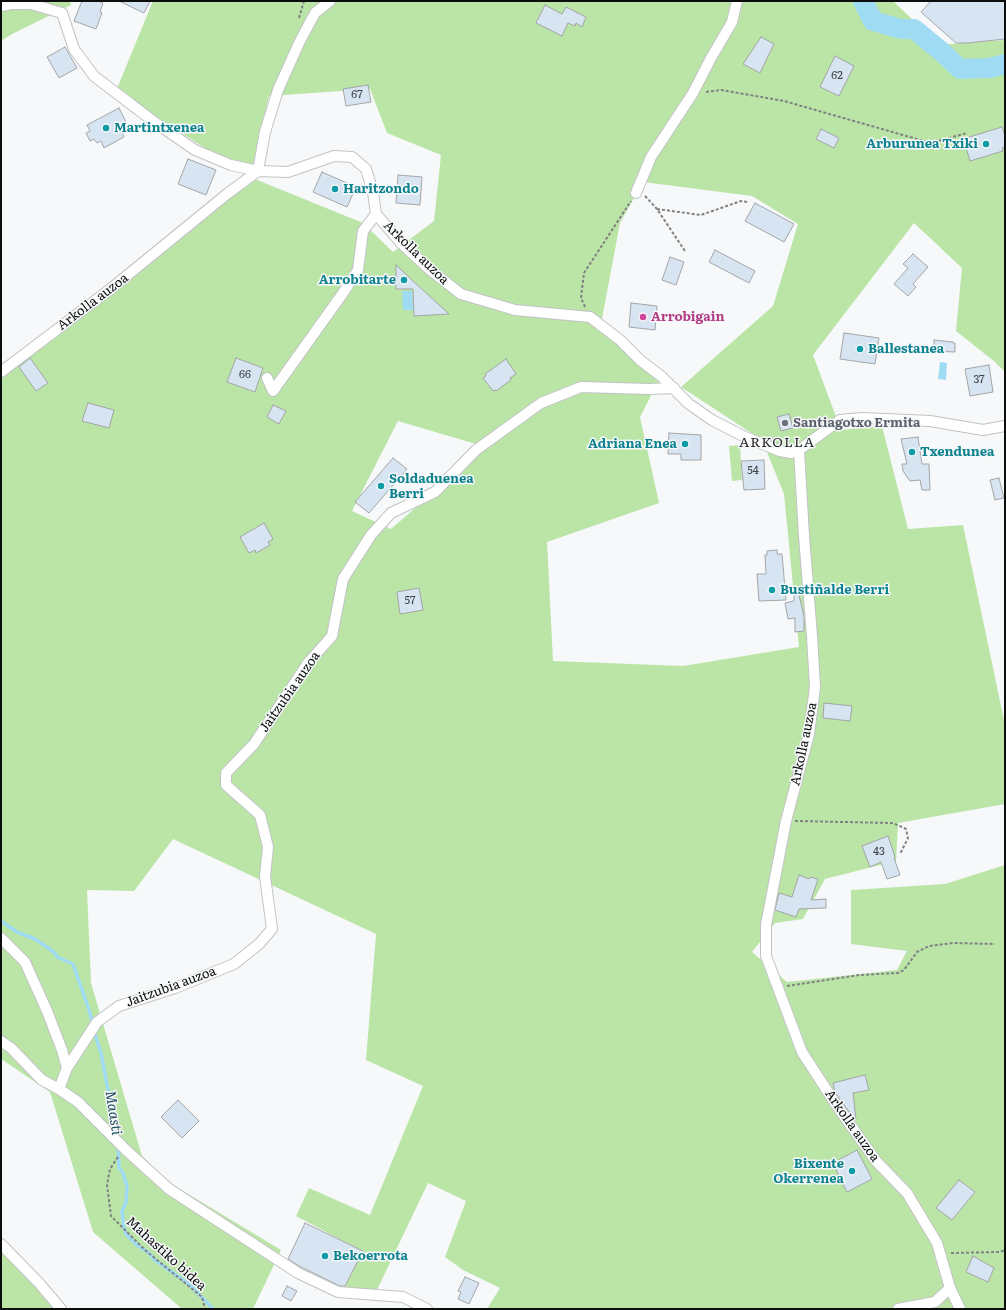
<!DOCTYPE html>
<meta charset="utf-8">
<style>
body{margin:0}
#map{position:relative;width:1006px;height:1310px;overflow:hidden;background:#f6f8f9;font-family:Literata,serif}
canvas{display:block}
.frame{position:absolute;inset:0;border:2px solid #0c0d0d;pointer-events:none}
</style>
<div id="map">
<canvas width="1006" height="1310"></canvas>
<div class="frame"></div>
</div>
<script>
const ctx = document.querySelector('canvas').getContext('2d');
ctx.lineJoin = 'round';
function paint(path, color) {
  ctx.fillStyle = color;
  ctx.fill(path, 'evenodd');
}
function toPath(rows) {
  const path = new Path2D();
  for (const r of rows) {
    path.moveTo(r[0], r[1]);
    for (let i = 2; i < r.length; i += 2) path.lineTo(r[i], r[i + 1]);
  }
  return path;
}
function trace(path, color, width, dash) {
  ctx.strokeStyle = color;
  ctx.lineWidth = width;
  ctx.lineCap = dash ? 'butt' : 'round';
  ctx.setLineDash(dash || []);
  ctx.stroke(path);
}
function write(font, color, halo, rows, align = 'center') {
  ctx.font = font + ' Literata,serif';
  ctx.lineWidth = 3;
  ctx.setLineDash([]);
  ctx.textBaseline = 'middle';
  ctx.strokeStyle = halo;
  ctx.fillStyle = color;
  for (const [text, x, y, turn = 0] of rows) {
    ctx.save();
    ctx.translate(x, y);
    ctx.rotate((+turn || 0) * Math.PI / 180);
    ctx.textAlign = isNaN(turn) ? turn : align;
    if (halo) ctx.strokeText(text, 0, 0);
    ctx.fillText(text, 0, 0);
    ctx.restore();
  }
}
paint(toPath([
 [1,1,70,1,71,5,12,34,1,41],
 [153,1,893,1,939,45,1005,40,1005,372,995,362,956,331,962,268,914,223,813,355,841,430,882,426,908,529,963,525,1005,725,1005,804,898,823,896,861,825,879,803,919,775,923,752,952,787,982,897,970,907,951,851,944,851,890,945,884,1005,865,1005,1309,487,1309,500,1288,463,1270,445,1257,466,1201,428,1183,376,1292,344,1289,362,1251,296,1216,309,1188,370,1215,423,1086,366,1060,376,934,173,839,134,891,87,890,91,983,142,1156,170,1183,281,1250,253,1309,182,1309,93,1232,50,1092,1,1059,1,364,88,305,250,177,116,91],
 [370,89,387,133,441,155,434,221,393,252,363,223,250,177,269,96],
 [643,182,752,196,798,224,773,306,681,387,762,440,784,494,799,647,683,666,553,661,547,542,659,503,640,417,660,378,601,324,620,223],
 [398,421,486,447,391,529,352,511],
 [740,445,742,480,732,481,729,446],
 [1,1248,61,1309,1,1309]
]), '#bbe5a7');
paint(toPath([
 [402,291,412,291,413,310,403,310],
 [940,362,947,363,946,380,938,379]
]), '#a0dbf4');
trace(toPath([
 [1,921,17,932,35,939,47,947,55,953,57,957,73,964,89,1010,93,1025],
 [94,1031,101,1053,109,1095,117,1123,117,1137],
 [118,1145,119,1168,123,1173,127,1186,126,1202,122,1211,124,1227,126,1234,137,1245,149,1253,155,1260,190,1285,213,1309]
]), '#a0dbf4', 3.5);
trace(toPath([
 [863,1,873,21,901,29,914,29,942,52,960,69,990,68,1005,64]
]), '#a0dbf4', 20);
const building = toPath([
 [82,1,98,1,103,3,100,12,102,13,96,29,74,21,82,1],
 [119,1,150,1,144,13,119,1],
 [931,1,1005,1,1005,39,967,43,956,43,921,12,931,1],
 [545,5,562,14,566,7,586,17,582,27,576,23,575,26,568,23,562,36,536,23,545,5],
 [761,37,774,44,760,73,743,64,761,37],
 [65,47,77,68,59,78,47,57,65,47],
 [835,56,854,66,839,96,820,87,835,56],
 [368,85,371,102,346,106,343,89,368,85],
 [119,108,128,126,121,130,124,137,104,148,101,141,97,143,94,139,90,141,86,133,90,131,87,125,119,108],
 [1002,127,1005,136,1005,147,1002,148,1003,151,970,161,965,144,967,144,966,138,1002,127],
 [821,129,839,138,834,148,816,139,821,129],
 [188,159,216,170,206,195,178,184,188,159],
 [322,172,356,187,347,207,313,192,322,172],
 [398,175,422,177,420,205,396,203,398,175],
 [755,203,794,224,784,242,745,221,755,203],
 [715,250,755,271,749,283,709,262,715,250],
 [913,254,928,267,913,284,916,287,908,296,894,284,908,268,903,264,913,254],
 [670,257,684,262,676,285,662,280,670,257],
 [396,265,413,281,449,314,414,316,413,289,396,289,396,265],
 [631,303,657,306,655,330,629,327,631,303],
 [844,333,879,338,875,364,840,359,844,333],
 [934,340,953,342,953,343,955,343,955,352,934,351,934,340],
 [30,358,48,383,36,391,19,367,30,358],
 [236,358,263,368,255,392,227,382,236,358],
 [506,359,516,374,510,378,511,380,496,391,495,390,493,391,483,378,486,376,485,374,506,359],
 [989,365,993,392,970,396,965,369,989,365],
 [88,403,114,410,109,428,82,421,88,403],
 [273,405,286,411,279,424,267,417,273,405],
 [789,414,793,428,781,431,777,417,789,414],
 [669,433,701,435,701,460,681,460,681,454,668,454,669,433],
 [918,437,922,464,929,464,930,490,922,490,920,480,910,481,903,471,902,464,907,464,901,439,918,437],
 [393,458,407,469,369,513,355,502,393,458],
 [764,460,765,489,744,490,741,461,764,460],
 [999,478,1004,498,995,500,990,480,999,478],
 [264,523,273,539,268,542,270,545,256,553,255,550,249,553,240,537,264,523],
 [777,550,777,554,782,554,786,600,759,601,757,574,766,574,765,555,767,555,767,551,777,550],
 [419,588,423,610,400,614,397,592,419,588],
 [798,591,804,616,804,631,795,632,795,618,788,619,785,603,794,601,794,592,798,591],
 [824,703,852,706,850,721,823,718,824,703],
 [888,836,895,857,894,858,900,875,887,879,881,862,870,867,862,846,888,836],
 [799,875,809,879,810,877,818,879,811,900,826,899,826,908,799,909,796,917,775,910,779,893,792,897,799,875],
 [865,1075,869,1090,853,1093,856,1119,847,1109,835,1092,833,1083,865,1075],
 [178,1100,199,1121,182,1138,161,1117,178,1100],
 [857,1150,872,1179,847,1192,833,1163,857,1150],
 [959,1180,975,1192,952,1220,936,1208,959,1180],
 [305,1223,363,1251,345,1286,340,1286,301,1267,288,1259,305,1223],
 [973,1256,994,1268,988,1282,966,1272,973,1256],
 [465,1277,479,1283,469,1304,458,1299,461,1292,458,1291,465,1277],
 [287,1286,297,1291,291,1301,282,1296,287,1286]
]);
paint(building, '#d7e4f2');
trace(building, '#a4a5a6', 1);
const minor = toPath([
 [1,6,11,4,31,4,62,13,74,49,94,76,153,121,195,150,231,165,258,171,288,172,334,156,352,157,366,169,373,192,376,214,401,243,429,269,461,294,515,310,590,317,620,340,640,360,662,377,689,404,712,420,745,437,780,451,791,453,799,450,840,420,862,418,930,421,983,430,1005,426],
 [636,193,651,157,693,93,711,58,732,22,737,1],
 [1,372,113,287,227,194,258,171,265,132,278,90,299,43,315,13,330,1],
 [267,378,273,391,343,293,358,270,363,231,376,214],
 [799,450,804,536,812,636,815,687,809,734,786,821,766,925,766,956,802,1052,837,1106,876,1161,907,1193,937,1243,950,1288,960,1309],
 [1,938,25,962,47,1011,62,1050,67,1068],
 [1,1041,11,1048,42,1080,59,1089,78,1102,126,1150,169,1189,298,1273,338,1292,403,1297,427,1309],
 [59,1089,67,1068,97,1022,119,1006,175,988,234,964,259,944,272,929,265,876,268,847,260,815,226,785,226,773,254,744,308,663,332,636,343,579,371,535,391,513,435,492,476,450,541,403,581,387,649,389,674,388],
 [1,1244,39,1283,61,1309],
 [898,1309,935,1302,950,1288]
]);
trace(minor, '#c2c3c4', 12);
trace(toPath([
 [299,18,304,1],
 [706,92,721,90,784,101,931,143,967,133],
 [645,196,657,209,685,251],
 [657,209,701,215,741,201,747,202],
 [585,307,581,298,584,273,631,201],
 [795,821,893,823,906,829,908,838,900,854],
 [787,986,859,975,898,973,904,970,917,952,929,946,953,943,995,944],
 [118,1157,110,1169,107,1185,111,1216,145,1250,202,1297,205,1309],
 [951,1253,1000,1252,1005,1250]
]), '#808182', 2, [3, 2]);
trace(minor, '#fff', 10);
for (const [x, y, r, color] of [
 [106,128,4,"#0f9aa8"],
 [986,144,4,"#0f9aa8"],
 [335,189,4,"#0f9aa8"],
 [404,280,4,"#0f9aa8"],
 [643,317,4,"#d1479c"],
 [860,349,4,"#0f9aa8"],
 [785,423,4,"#6b7280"],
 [685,444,4,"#0f9aa8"],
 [912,452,4,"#0f9aa8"],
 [381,486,4,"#0f9aa8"],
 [772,590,4,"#0f9aa8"],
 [852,1171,4,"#0f9aa8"],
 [325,1256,4,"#0f9aa8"]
]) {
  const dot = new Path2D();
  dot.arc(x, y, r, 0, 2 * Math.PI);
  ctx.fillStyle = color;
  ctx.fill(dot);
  trace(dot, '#f6f8f9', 1.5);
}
write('11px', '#3f4346', null, [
 ["62",837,76],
 ["67",357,95],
 ["66",245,375],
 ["37",979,380],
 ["54",753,471],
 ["57",410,601],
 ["43",879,852]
]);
write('bold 13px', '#0d838f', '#f6f8f9', [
 ["Martintxenea",114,128],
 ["Arburunea Txiki",978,144,"right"],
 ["Haritzondo",343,189],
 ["Arrobitarte",396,280,"right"],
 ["Ballestanea",868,349],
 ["Adriana Enea",677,444,"right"],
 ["Txendunea",920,452],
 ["Soldaduenea",389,479],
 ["Berri",389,494],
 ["Bustiñalde Berri",780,590],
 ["Bixente",844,1164,"right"],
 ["Okerrenea",844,1179,"right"],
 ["Bekoerrota",333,1256]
], 'left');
write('13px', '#0c0d0d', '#f6f8f9', [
 ["Arkolla auzoa",416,253,44],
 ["Arkolla auzoa",93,302,-37],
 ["Jaitzubia auzoa",290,692,-55],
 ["Arkolla auzoa",804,744,-78],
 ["Jaitzubia auzoa",171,987,-20],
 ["Arkolla auzoa",852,1126,55],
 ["Mahastiko bidea",166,1254,42]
]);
write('bold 13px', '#b23c85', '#f6f8f9', [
 ["Arrobigain",651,317]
], 'left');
write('bold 13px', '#5b616d', '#f6f8f9', [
 ["Santiagotxo Ermita",793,423]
], 'left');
ctx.letterSpacing = '1px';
write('14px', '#2c2d2e', '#f6f8f9', [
 ["ARKOLLA",777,443]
]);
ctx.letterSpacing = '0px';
write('italic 14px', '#1c4c5d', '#f6f8f9', [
 ["Maasti",113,1113,81]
]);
</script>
